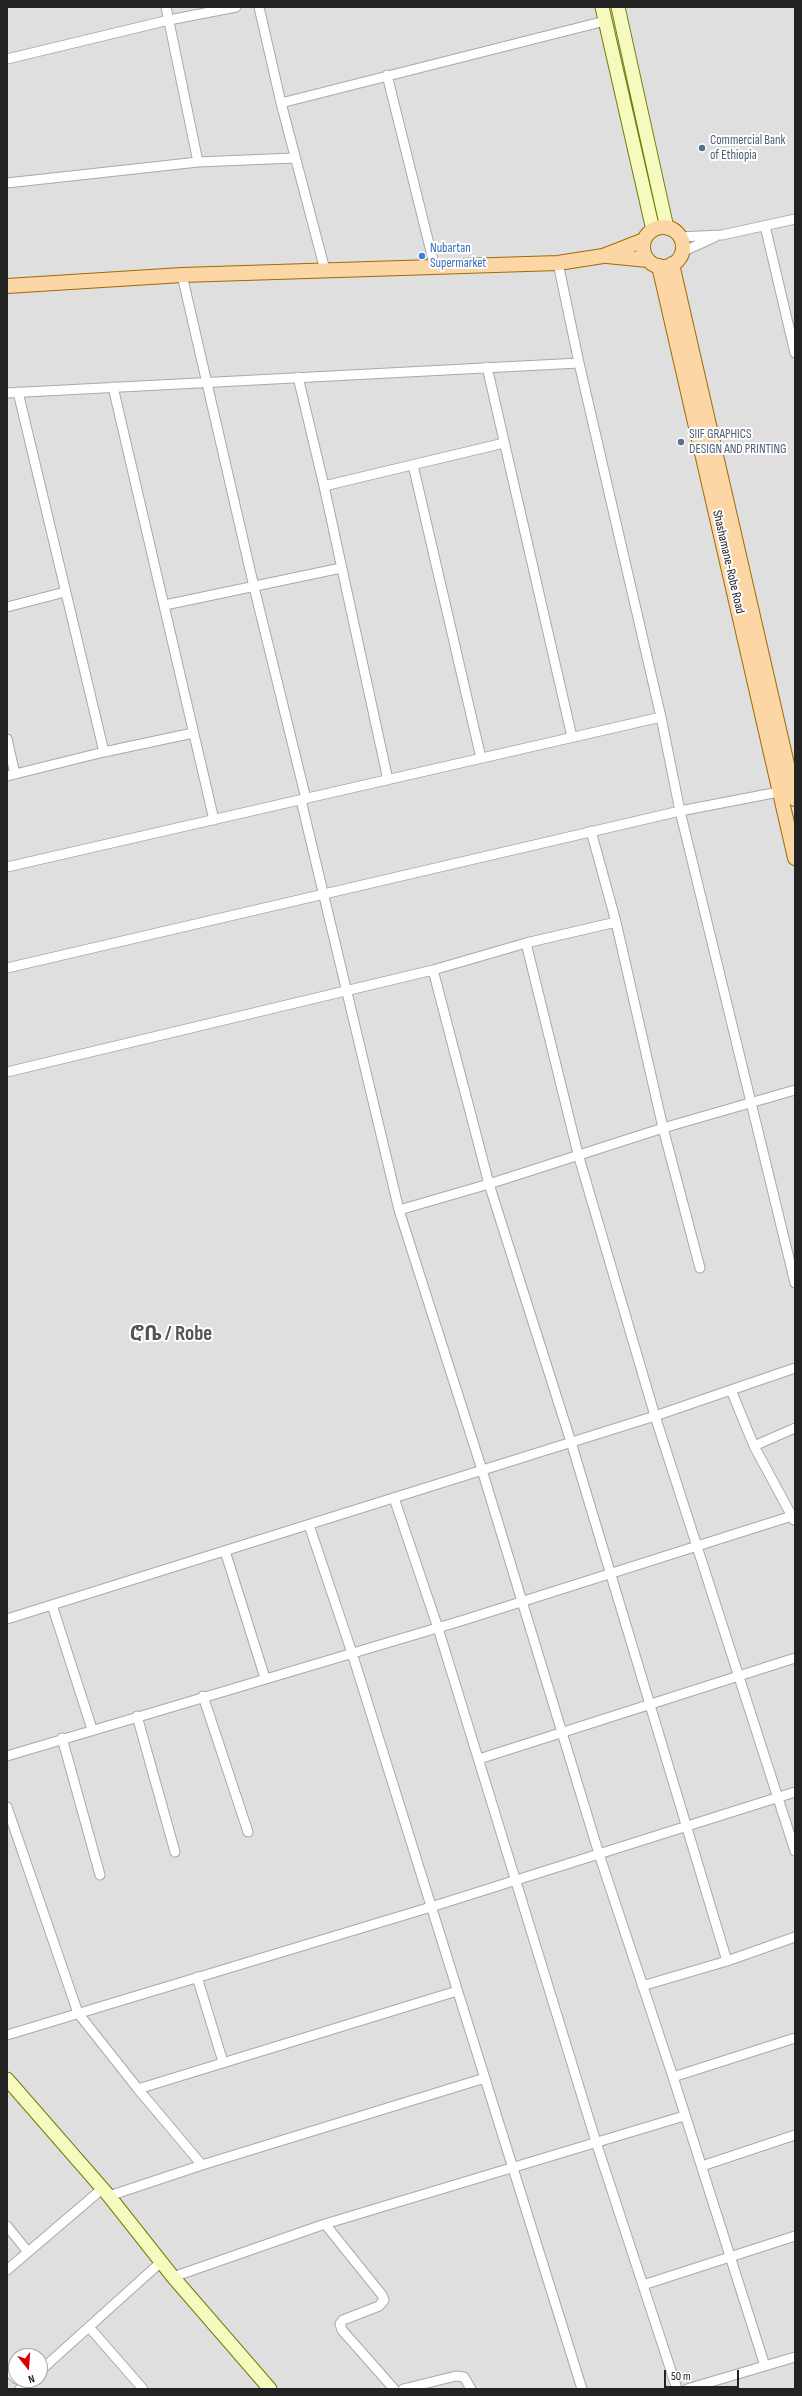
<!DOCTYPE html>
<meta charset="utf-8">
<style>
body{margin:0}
#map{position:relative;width:802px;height:2396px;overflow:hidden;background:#f2efe9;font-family:"Sofia Sans Condensed",sans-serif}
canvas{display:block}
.frame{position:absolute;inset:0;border:8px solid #222;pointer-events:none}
.north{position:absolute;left:8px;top:2348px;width:40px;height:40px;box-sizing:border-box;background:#fff;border:1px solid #a7a7a7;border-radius:50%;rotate:163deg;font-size:11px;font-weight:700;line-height:16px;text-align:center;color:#222}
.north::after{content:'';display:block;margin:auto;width:14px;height:18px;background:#d40000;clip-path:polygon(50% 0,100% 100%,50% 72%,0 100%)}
.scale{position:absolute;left:664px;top:2370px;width:75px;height:18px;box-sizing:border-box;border:2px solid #222;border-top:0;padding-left:5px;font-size:12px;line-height:14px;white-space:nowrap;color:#222;-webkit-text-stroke:3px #fff;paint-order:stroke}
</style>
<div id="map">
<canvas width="802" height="2396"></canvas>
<div class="frame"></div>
<div class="north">N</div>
<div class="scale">50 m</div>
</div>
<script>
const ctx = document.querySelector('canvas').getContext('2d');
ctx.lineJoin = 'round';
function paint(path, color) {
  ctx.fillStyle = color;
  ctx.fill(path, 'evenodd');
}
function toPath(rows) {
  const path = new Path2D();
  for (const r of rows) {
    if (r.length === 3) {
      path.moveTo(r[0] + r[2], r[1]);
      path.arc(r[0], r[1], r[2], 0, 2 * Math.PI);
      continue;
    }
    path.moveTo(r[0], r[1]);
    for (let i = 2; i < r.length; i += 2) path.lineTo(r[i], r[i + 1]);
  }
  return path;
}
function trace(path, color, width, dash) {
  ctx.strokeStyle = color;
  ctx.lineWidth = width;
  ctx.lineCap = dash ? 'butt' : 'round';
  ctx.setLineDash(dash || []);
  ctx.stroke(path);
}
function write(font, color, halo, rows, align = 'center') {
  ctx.font = font + ' "Sofia Sans Condensed","Noto Sans Ethiopic",sans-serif';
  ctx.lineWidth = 4;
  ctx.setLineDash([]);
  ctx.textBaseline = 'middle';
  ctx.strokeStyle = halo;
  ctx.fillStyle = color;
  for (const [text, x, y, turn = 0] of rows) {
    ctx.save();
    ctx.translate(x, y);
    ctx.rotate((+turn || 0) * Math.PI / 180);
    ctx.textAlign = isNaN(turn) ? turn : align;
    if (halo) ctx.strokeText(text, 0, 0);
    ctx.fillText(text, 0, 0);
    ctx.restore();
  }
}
paint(toPath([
 [7,7,795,7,795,2389,7,2389],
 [16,2356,40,2356,40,2380,16,2380]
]), '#e0dfdf');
const street = toPath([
 [166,7,198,162],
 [259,7,281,103,325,270],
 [7,59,169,20,236,7],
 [387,75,435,268],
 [281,103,605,21],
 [7,183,198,162,294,158],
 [765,226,795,353],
 [679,237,722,235,795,219],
 [682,252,715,237],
 [558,263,579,363,661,717,680,811,795,1283],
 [182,275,254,587,306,799],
 [487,367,572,737],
 [298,377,324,486,388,780],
 [113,387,214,820],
 [18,392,104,752],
 [7,393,579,363],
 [413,465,481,758],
 [324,486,504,443],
 [165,605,341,568],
 [7,607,65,592],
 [7,739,15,774],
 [7,776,104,752,193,733],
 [301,800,399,1210,482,1470,599,1854,673,2077,765,2366],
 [591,831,616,922,663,1128,700,1268],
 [7,867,661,717],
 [526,943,578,1154,655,1416,795,1851],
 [7,968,680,811,784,791],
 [433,970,489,1184,571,1442,727,1961],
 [7,1072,433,970,526,943,616,922],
 [399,1210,489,1184,663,1128,795,1090],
 [731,1390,754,1446,794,1520],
 [754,1446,795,1428],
 [394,1498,438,1628,596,2142,677,2389],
 [309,1525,352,1653,582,2389],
 [225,1551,265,1678],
 [52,1605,92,1729],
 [7,1619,655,1416,795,1368],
 [203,1696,248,1832],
 [137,1716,175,1852],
 [62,1738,100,1875],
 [7,1756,464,1620,795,1515],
 [479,1759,795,1658],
 [7,1807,78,2013,138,2089,202,2165],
 [197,1977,223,2062],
 [642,1986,727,1961,795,1937],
 [7,2035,431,1907,795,1792],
 [673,2077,795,2038],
 [138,2089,457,1991],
 [702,2166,795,2135],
 [109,2196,202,2165,485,2078],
 [325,2224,382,2295,384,2300,379,2306,343,2320,340,2324,342,2330,394,2389],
 [7,2226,28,2252],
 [7,2270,102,2189],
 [173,2277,325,2224,684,2116],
 [643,2285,795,2236],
 [89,2327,143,2389],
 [7,2369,16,2379],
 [40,2371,161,2262],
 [20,2389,30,2380],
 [403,2389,456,2376,464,2377,471,2389],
 [687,2389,795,2357]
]);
const secondary = toPath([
 [602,7,653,230],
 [618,7,667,228],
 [7,2079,109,2196,173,2277,270,2389]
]);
const primary = toPath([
 [663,247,20],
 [607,256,648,260],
 [672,264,795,799],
 [659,266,795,858],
 [7,286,182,275,558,263,603,256,644,240]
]);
trace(street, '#a9a9a9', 11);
trace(secondary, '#707d05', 15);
trace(primary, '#a06b00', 16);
trace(street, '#fff', 9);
trace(secondary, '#f7fabf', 13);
trace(primary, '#fcd6a4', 14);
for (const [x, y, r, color] of [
 [702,148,4,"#5c6f8a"],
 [422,256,4,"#3f7fe0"],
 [681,442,4,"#5c6f8a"]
]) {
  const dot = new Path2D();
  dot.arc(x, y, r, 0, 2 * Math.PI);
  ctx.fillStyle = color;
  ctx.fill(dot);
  trace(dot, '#fff', 1.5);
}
write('13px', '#4e5e75', '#fff', [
 ["Commercial Bank",710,141],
 ["of Ethiopia",710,156],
 ["SIIF GRAPHICS",689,435],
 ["DESIGN AND PRINTING",689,450]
], 'left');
write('13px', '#366cbe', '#fff', [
 ["Nubartan",430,249],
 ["Supermarket",430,264]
], 'left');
write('13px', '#222', '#fff', [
 ["Shashamane-Robe Road",728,562,77]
]);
write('bold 21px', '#555', '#fff', [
 ["ሮቤ / Robe",171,1335]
]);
</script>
